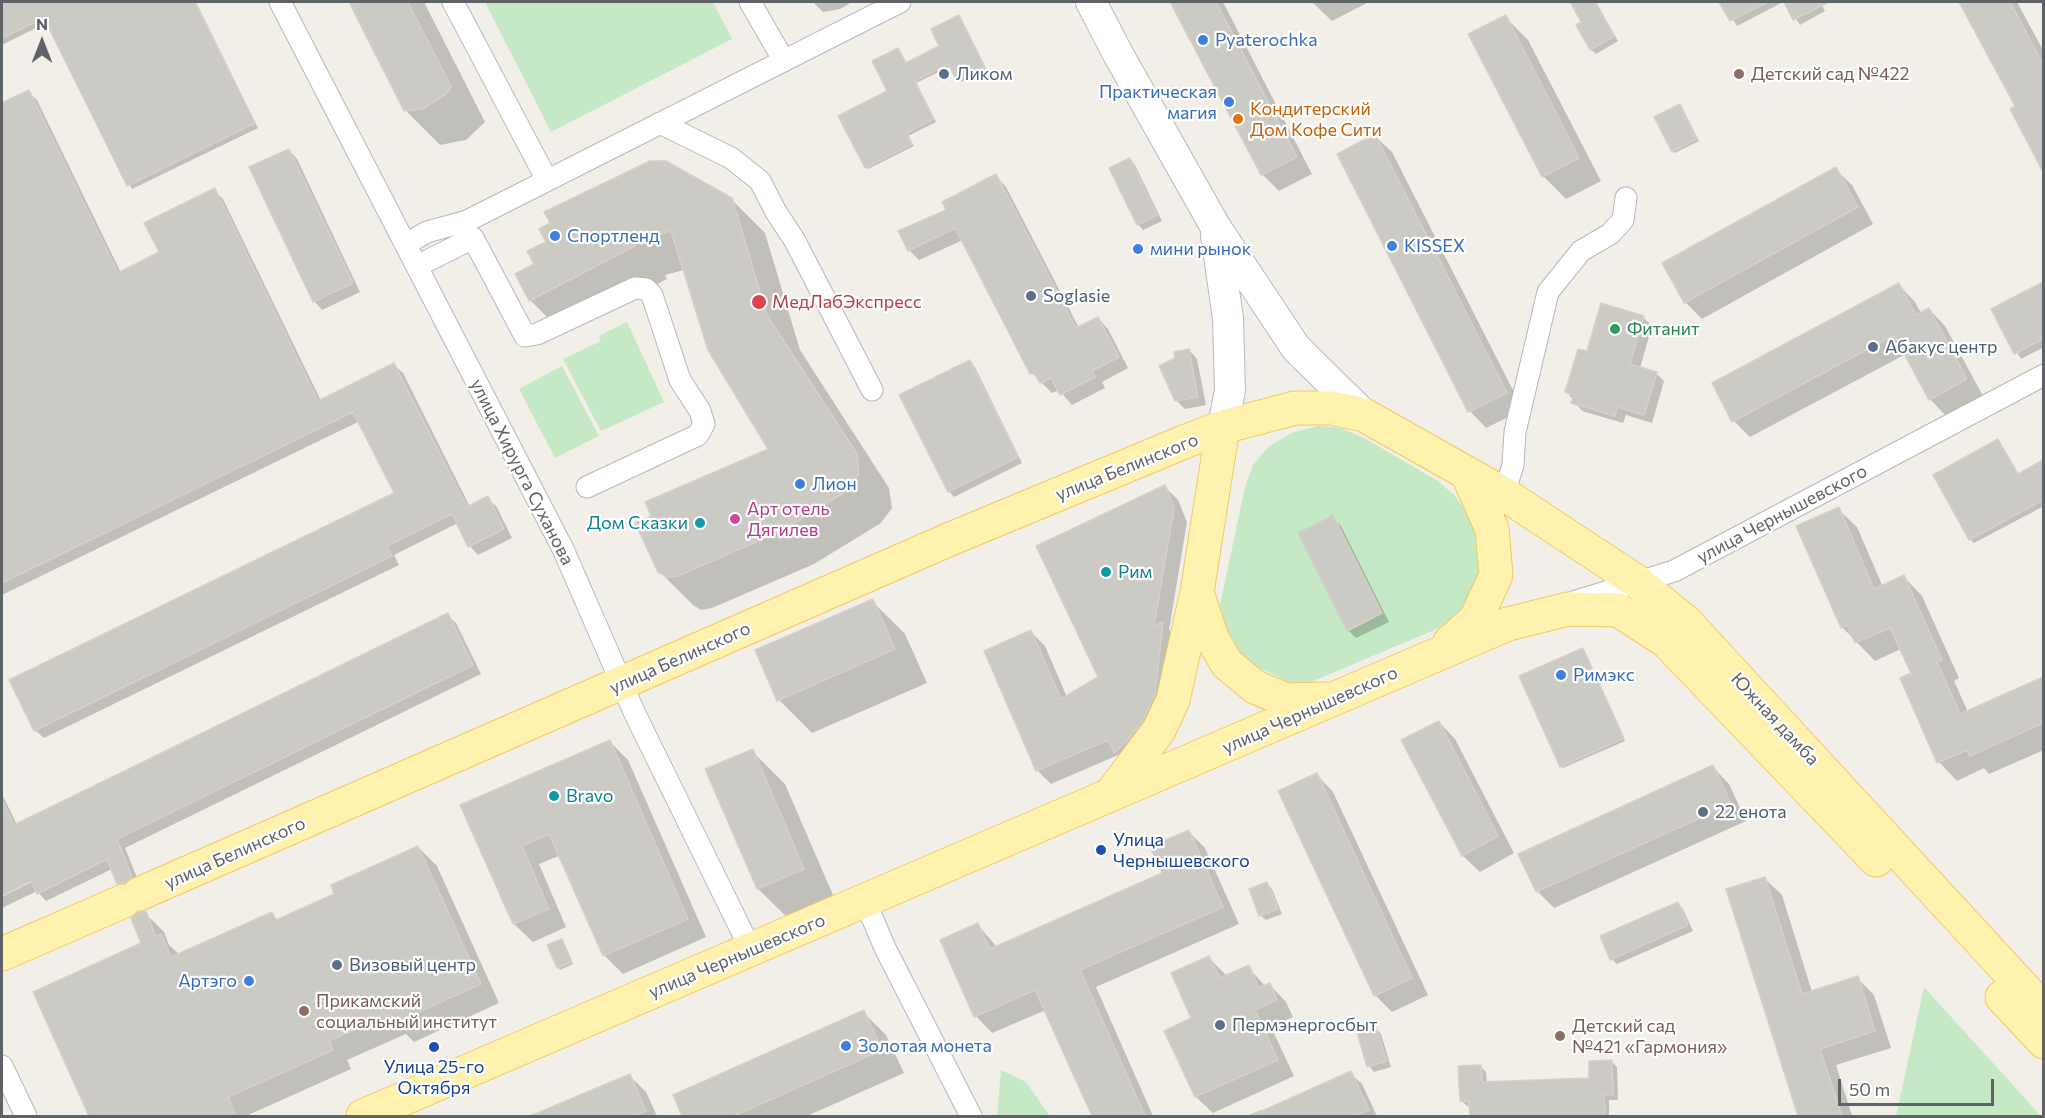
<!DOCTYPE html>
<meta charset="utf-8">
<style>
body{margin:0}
#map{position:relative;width:2045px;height:1118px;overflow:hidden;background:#f1efe8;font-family:Commissioner,sans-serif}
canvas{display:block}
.frame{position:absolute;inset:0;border:3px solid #5f6368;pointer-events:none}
.north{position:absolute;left:12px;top:12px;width:60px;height:60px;-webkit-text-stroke:4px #fff;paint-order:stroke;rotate:0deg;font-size:16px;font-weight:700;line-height:24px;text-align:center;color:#5f6368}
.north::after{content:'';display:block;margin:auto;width:21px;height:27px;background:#5f6368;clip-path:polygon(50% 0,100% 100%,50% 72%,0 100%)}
.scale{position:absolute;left:1838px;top:1079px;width:156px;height:27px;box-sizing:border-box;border:3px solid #5f6368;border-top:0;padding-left:8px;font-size:18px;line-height:21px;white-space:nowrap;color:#5f6368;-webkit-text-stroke:4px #fff;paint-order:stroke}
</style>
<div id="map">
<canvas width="2045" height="1118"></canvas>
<div class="frame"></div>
<div class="north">N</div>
<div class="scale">50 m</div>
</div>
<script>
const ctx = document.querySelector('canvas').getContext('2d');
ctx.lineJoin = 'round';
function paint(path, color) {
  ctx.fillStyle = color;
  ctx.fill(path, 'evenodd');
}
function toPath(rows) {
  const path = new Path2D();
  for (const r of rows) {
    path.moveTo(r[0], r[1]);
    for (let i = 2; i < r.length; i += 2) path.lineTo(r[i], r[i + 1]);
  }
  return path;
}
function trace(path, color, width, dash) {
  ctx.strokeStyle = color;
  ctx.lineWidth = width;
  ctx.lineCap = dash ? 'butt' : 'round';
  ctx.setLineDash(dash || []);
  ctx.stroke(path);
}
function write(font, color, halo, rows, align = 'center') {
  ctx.font = font + ' Commissioner,sans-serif';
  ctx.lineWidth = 4.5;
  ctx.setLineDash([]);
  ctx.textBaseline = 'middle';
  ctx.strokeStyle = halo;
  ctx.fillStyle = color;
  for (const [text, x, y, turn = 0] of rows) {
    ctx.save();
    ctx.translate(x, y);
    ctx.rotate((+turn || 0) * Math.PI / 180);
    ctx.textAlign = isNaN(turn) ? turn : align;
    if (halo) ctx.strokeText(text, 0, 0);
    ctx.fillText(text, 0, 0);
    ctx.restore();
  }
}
paint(toPath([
 [485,2,713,2,732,39,551,132],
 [627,322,664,402,601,431,563,359,601,341,599,336],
 [562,366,599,436,555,458,519,389],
 [1319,426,1341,428,1366,439,1438,481,1454,495,1467,512,1478,536,1480,557,1479,579,1470,597,1457,614,1439,628,1299,687,1255,666,1237,653,1226,633,1220,605,1245,487,1253,465,1269,446,1294,432],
 [1924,987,2041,1116,1896,1116],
 [1001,1070,1026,1082,1050,1116,997,1116]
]), '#c5e8c5');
paint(toPath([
 [2,2,196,2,258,128,132,189,48,22,2,45],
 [351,2,424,2,485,122,466,140,440,145,405,110],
 [813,2,852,2,840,9,823,12],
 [1172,2,1223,2,1312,174,1279,191,1262,174],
 [1312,2,1369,2,1332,21],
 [1572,2,1596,2,1618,41,1596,54,1591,49,1583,23],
 [1721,2,1783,2,1737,26],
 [1785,2,1820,2,1825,11,1800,25],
 [1961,2,2017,2,2044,52,2044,168,2017,107],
 [1505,17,1528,40,1601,181,1566,199,1543,176],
 [961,19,986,69,961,82,951,66,916,83,936,122,908,136,914,146,868,169,866,167,889,91,906,64,941,46],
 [28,92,37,100,121,273,161,253,214,190,223,199,321,401,394,365,403,373,470,507,487,498,496,506,512,538,478,555,470,546,458,523,394,555,399,565,44,738,35,730,396,493,360,421,2,595,2,105],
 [1682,109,1699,141,1675,153,1673,151],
 [1375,136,1392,152,1523,410,1486,428,1470,411,1339,154],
 [289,150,297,159,360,292,322,310,314,301],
 [1130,160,1135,165,1162,221,1143,230,1138,224],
 [1835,169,1852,185,1873,224,1702,319,1685,302],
 [996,176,1006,187,1079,328,1098,318,1108,329,1128,368,1102,382,1105,388,1072,405,1059,390,1052,393,1032,373,963,240,919,260,909,250,948,210],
 [731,199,765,233,800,350,889,488,892,508,881,523,814,564,712,608,701,610,693,605,659,571,653,516,771,450,684,270,665,275,667,279,564,334,530,300,517,274],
 [2044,283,2044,347,2021,359,1993,309],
 [1899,285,1915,302,1921,313,1929,309,1945,326,1983,396,1946,416,1930,399,1906,354,1750,437,1734,421],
 [1643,317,1652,326,1640,368,1656,373,1664,381,1652,423,1626,415,1623,423,1582,411,1567,392,1588,353],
 [1189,350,1197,359,1206,405,1185,409,1176,400],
 [970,362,975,367,1022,463,954,497,949,491],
 [1998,441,2019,475,2042,462,2044,464,2044,506,1974,543,1970,539],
 [1165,487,1178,500,1187,522,1169,630,1176,637,1172,691,1128,765,1118,755,1051,784,1037,770,986,652,1031,632,1045,646,1067,697,1100,677],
 [1838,509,1857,527,1883,587,1904,577,1922,596,1959,678,1954,681,1968,712,2044,679,2044,750,1989,774,1984,768,1957,781,1939,762,1913,674,1901,649,1875,661,1842,627],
 [1332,517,1341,526,1389,622,1356,638,1348,630],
 [872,601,905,634,927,683,812,733,779,700],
 [447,615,456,623,481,674,125,848,140,885,127,891,118,883,112,869,46,901,37,891,2,908,2,897,38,879,37,877,2,894,2,794,17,825],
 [1583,649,1625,741,1563,768,1561,766],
 [1439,722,1455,739,1514,853,1480,872,1463,856,1403,740],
 [610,742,628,760,706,937,623,974,604,955,561,855,539,864,566,927,533,942,514,924,462,805],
 [752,751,785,784,836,902,792,922,758,889,707,770],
 [1713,767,1729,784,1746,821,1554,908,1537,891],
 [1317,775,1333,792,1428,995,1392,1012,1375,995],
 [1189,832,1205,848,1239,924,1096,987,1153,1116,1093,1116,1046,1010,992,1033,976,1016,978,925,997,947,1164,874],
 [418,847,437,866,499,1003,414,1042,406,1034,347,1060,351,1069,246,1116,91,1116,35,993,143,944,145,913,164,932,169,945,180,955,272,914,278,921,336,894],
 [1765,879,1782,895,1812,992,1857,978,1874,995,1891,1048,1836,1065,1852,1116,1799,1116,1727,890],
 [1267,884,1272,889,1282,914,1266,920,1260,915],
 [1678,904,1683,909,1693,931,1617,964,1611,959],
 [561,941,573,964,560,970,558,967],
 [1209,958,1227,976,1248,967,1266,987,1270,985,1286,1002,1293,1017,1271,1027,1294,1076,1213,1113,1196,1097,1166,1032,1193,1019],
 [863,1012,886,1035,904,1073,807,1116,684,1116,675,1096],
 [1376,1028,1381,1034,1391,1067,1374,1072,1369,1066],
 [1611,1061,1617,1067,1618,1100,1609,1100,1609,1116,1471,1116,1471,1106,1467,1106,1461,1100,1481,1067,1486,1072,1487,1084,1591,1080],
 [1350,1073,1362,1084,1377,1116,1246,1116,1261,1110,1264,1112],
 [629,1075,646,1092,657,1116,534,1116]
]), '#0003');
const building = toPath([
 [2,2,195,2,255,123,127,186,44,18,2,38,2,2],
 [349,2,408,2,451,87,446,94,423,109,404,111,349,2],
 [1170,2,1216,2,1297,157,1261,175,1170,2],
 [1570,2,1595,2,1614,36,1590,50,1576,25,1581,22,1570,2],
 [1719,2,1768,2,1730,21,1719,2],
 [1784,2,1829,2,1793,20,1784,2],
 [1959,2,2010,2,2043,64,2043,172,2010,109,2015,106,1959,2],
 [959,15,985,67,957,81,948,64,915,81,934,119,907,133,912,144,865,168,838,116,887,91,872,61,898,48,906,63,939,46,931,29,959,15],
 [1506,15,1579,158,1542,177,1468,34,1506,15],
 [29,90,118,273,159,252,144,223,215,188,318,401,394,363,467,507,488,496,504,529,468,547,452,514,387,546,392,556,34,731,9,680,394,493,353,412,2,583,2,103,29,90],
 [1680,104,1697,139,1672,152,1654,117,1680,104],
 [1375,134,1507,393,1468,412,1337,154,1375,134],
 [289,149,353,283,313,302,249,167,289,149],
 [1130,158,1157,215,1137,225,1109,168,1130,158],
 [650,161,666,161,732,198,767,315,857,454,859,474,848,490,781,531,678,576,667,577,658,572,635,523,651,516,645,502,768,449,708,350,671,231,634,242,635,246,529,301,515,274,534,264,527,251,546,242,539,229,550,223,544,212,650,161],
 [1836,167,1858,207,1684,303,1662,263,1836,167],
 [996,174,1076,328,1098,317,1119,357,1092,371,1095,377,1060,395,1051,378,1040,383,1034,372,1030,374,955,228,908,251,898,231,946,210,942,202,996,174],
 [2043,282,2043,339,2014,354,1991,309,2043,282],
 [1899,283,1916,315,1929,308,1967,379,1929,400,1894,335,1732,422,1712,383,1899,283],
 [1601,303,1644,316,1630,364,1657,372,1644,415,1617,407,1615,416,1571,403,1574,395,1565,392,1578,349,1587,351,1601,303],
 [1189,349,1198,397,1175,401,1159,366,1175,358,1174,352,1189,349],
 [970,360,1018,457,948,492,899,395,970,360],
 [1998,439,2018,474,2043,460,2043,500,1969,540,1933,475,1998,439],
 [1165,485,1174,508,1154,626,1163,622,1155,694,1143,720,1128,740,1114,753,1108,740,1036,771,984,651,1031,630,1061,699,1098,677,1036,546,1165,485],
 [1839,507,1874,589,1904,575,1942,660,1937,662,1960,714,2043,677,2043,723,1970,756,1967,750,1937,763,1900,678,1911,673,1890,628,1855,643,1847,625,1841,628,1796,526,1839,507],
 [1333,515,1382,613,1347,631,1298,533,1333,515],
 [873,599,895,649,777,701,755,650,873,599],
 [448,613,473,665,117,839,132,877,124,883,117,884,107,859,37,894,31,881,2,896,2,800,14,825,448,613],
 [1583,648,1624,738,1560,767,1519,676,1583,648],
 [1439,721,1498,836,1462,856,1401,740,1439,721],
 [610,740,688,919,603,956,549,834,522,846,549,909,513,924,460,805,610,740],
 [753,749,804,869,757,889,705,769,753,749],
 [1713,765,1731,804,1536,892,1518,854,1713,765],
 [1317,773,1412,978,1374,996,1278,791,1317,773],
 [1189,830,1223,907,1080,970,1145,1116,1092,1116,1035,990,974,1017,940,940,978,923,990,949,1162,873,1150,847,1189,830],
 [418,846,481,984,394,1023,390,1014,329,1041,333,1050,228,1097,236,1116,89,1116,33,992,141,943,131,918,139,912,146,911,156,937,161,934,171,957,272,912,276,920,334,894,331,885,418,846],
 [1765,877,1802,994,1858,976,1875,1031,1820,1049,1842,1116,1798,1116,1726,889,1765,877],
 [1267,882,1278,909,1259,916,1249,889,1267,882],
 [1678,902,1688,925,1610,960,1600,936,1678,902],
 [562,939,572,962,557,968,547,945,562,939],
 [1209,956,1220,978,1249,965,1259,988,1270,983,1277,1000,1255,1010,1278,1060,1195,1097,1164,1031,1191,1018,1171,973,1209,956],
 [864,1010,882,1050,734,1116,682,1116,673,1095,864,1010],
 [1376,1027,1387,1061,1367,1067,1357,1032,1376,1027],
 [1612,1060,1613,1095,1604,1095,1605,1116,1470,1116,1469,1101,1460,1101,1458,1066,1481,1065,1482,1082,1589,1078,1589,1061,1612,1060],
 [1351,1071,1369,1110,1354,1116,1251,1116,1351,1071],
 [630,1074,646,1111,633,1116,530,1116,630,1074]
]);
paint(building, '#cccac5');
trace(building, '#d6d1c6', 1.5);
const street = toPath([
 [280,2,563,549,635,714,751,950],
 [453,2,547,180],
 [750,2,784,61],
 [660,123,731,158,760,181,776,212,795,241,872,390],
 [406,244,427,232,467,221,900,2],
 [417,266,473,238,525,336,537,334,635,288,646,289,652,295,680,380,700,411,704,424,698,435,587,487],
 [1504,494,1513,465,1515,432,1548,292,1581,251,1610,234,1623,220,1626,198],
 [1573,602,1674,571,2044,375],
 [865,901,885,948,971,1116],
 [2,1066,26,1116]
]);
const secondary = toPath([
 [1091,2,1118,54,1215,226,1296,348,1364,415],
 [1216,235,1228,318,1230,390,1223,427]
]);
const primary = toPath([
 [1223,427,1197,592,1212,638,1227,664,1255,687,1286,700,1326,699],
 [1450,642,1476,619,1496,575,1492,529,1467,473],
 [1111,794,1159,730,1173,700,1197,592],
 [139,894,948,540,1184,442,1223,427,1295,408,1331,408,1364,415,1504,494,1636,581,1686,622,2044,1010],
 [2,954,124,901],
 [2002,997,2044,1042],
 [363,1116,1508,624,1568,609,1618,610,1666,641,1876,860]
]);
trace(street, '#b5b8bc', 23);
trace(secondary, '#b6babf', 32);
trace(primary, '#f2c960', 35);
trace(street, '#fff', 21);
trace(secondary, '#fff', 30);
trace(primary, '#fff2af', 33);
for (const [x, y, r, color] of [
 [1203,40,6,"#3f7fe0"],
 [944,74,6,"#5c6f8a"],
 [1739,74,6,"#8d6e63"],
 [1229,102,6,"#3f7fe0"],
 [1238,119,6,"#e8710a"],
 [555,236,6,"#3f7fe0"],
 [1392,246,6,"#3f7fe0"],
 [1138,249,6,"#3f7fe0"],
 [1031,296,6,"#5c6f8a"],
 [759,302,8,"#e0444e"],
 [1615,329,6,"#2e9e5b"],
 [1873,347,6,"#5c6f8a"],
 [800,484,6,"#3f7fe0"],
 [735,519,6,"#d1479c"],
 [700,523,6,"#0f9aa8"],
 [1106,572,6,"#0f9aa8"],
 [1561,675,6,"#3f7fe0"],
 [554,796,6,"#0f9aa8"],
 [1703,812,6,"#5c6f8a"],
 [1101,850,6,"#1a4fb4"],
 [337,965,6,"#5c6f8a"],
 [249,981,6,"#3f7fe0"],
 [304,1011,6,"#8d6e63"],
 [1220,1025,6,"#5c6f8a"],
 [1560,1036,6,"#8d6e63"],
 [846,1046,6,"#3f7fe0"],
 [434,1047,6,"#1a4fb4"]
]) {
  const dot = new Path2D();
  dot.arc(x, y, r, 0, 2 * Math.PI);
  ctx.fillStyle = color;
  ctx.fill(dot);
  trace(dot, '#fff', 2);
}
write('18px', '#366cbe', '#fff', [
 ["Pyaterochka",1215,40],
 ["Практическая",1217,92,"right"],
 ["магия",1217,113,"right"],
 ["Спортленд",567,236],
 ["KISSEX",1404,246],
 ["мини рынок",1150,249],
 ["Лион",812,484],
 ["Римэкс",1573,675],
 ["Артэго",237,981,"right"],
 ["Золотая монета",858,1046]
], 'left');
write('18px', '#4e5e75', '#fff', [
 ["Ликом",956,74],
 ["Soglasie",1043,296],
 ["Абакус центр",1885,347],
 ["22 енота",1715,812],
 ["Визовый центр",349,965],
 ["Пермэнергосбыт",1232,1025]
], 'left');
write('18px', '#785e54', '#fff', [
 ["Детский сад №422",1751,74],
 ["Прикамский",316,1001],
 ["социальный институт",316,1022],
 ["Детский сад",1572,1026],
 ["№421 «Гармония»",1572,1047]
], 'left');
write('18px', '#c56008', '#fff', [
 ["Кондитерский",1250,109],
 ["Дом Кофе Сити",1250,130]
], 'left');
write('18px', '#be3a42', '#fff', [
 ["МедЛабЭкспресс",772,302]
], 'left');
write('18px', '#27864d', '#fff', [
 ["Фитанит",1627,329]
], 'left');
write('18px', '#5f6368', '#fff', [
 ["улица Белинского",1127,467,-22],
 ["улица Хирурга Суханова",522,472,63],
 ["улица Чернышевского",1782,514,-28],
 ["улица Белинского",680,658,-24],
 ["улица Чернышевского",1310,710,-24],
 ["Южная дамба",1775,719,47],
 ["улица Белинского",235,853,-24],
 ["улица Чернышевского",737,956,-23]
]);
write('18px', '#b23c85', '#fff', [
 ["Арт отель",747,509],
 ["Дягилев",747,530]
], 'left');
write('18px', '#0d838f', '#fff', [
 ["Дом Сказки",688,523,"right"],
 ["Рим",1118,572],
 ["Bravo",566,796]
], 'left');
write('18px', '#164399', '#fff', [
 ["Улица",1113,840],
 ["Чернышевского",1113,861],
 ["Улица 25-го",434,1067,"center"],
 ["Октября",434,1088,"center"]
], 'left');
</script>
